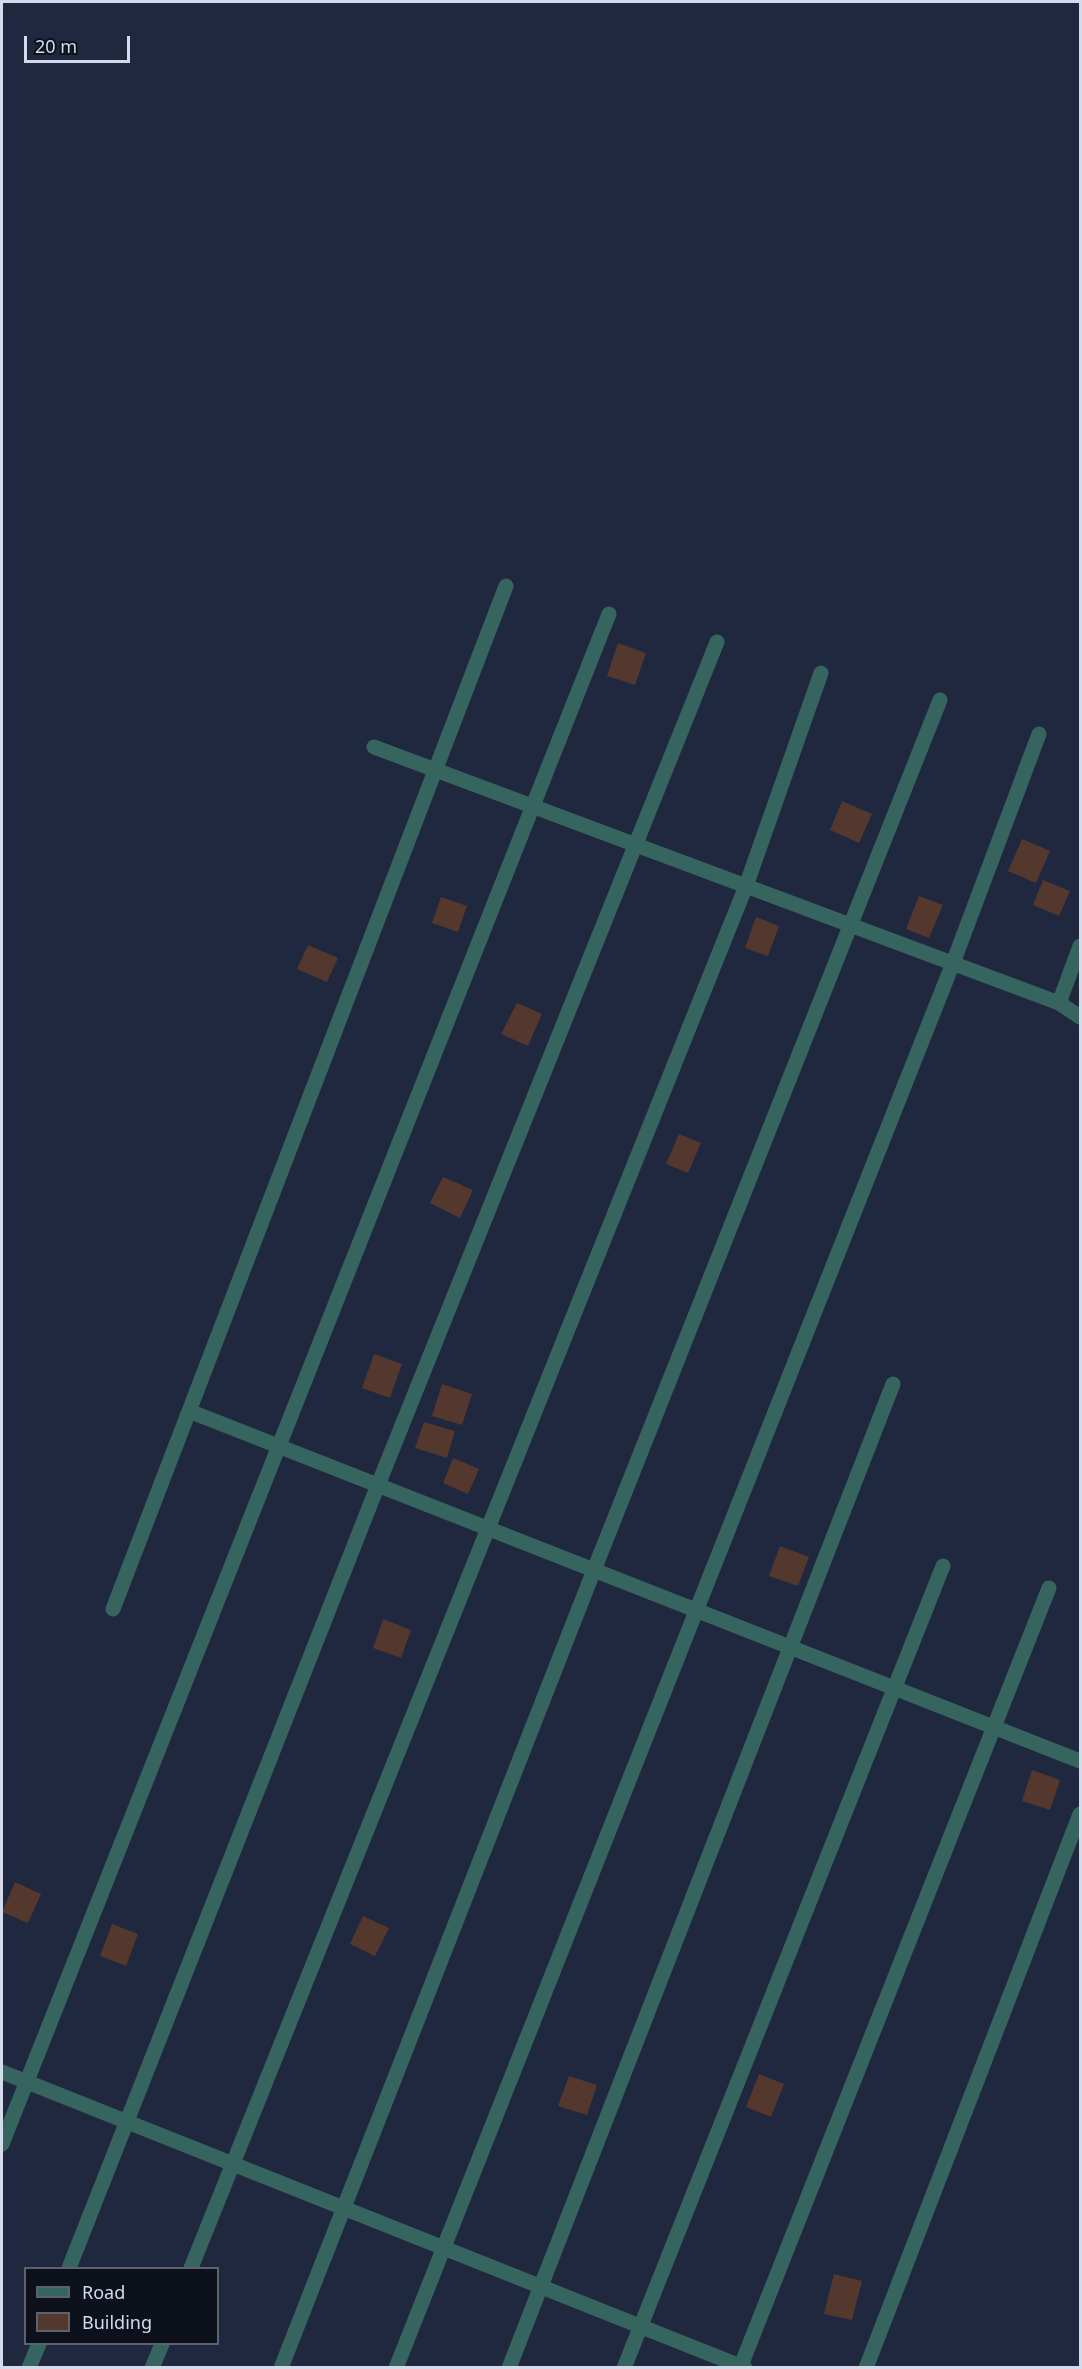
<!DOCTYPE html>
<style>
body{margin:0}
#map{position:relative;width:1082px;height:2369px;overflow:hidden;background:#1f283f;font-family:"Noto Sans",sans-serif}
canvas{display:block}
.frame{position:absolute;inset:0;border:3px solid #d5dbeb;pointer-events:none}
.legend{position:absolute;left:24px;top:2267px;width:195px;height:78px;box-sizing:border-box;background:#0d111b;border:2px solid #5d626e;margin:0;padding:8px 10px;list-style:none;font-size:18px;color:#d5dbeb}
.legend li{display:flex;align-items:center;gap:12px;height:30px}
.legend b{width:30px;border:2px solid #5d626e}
.scale{position:absolute;left:24px;top:36px;width:106px;height:27px;box-sizing:border-box;border:3px solid #d5dbeb;border-top:0;padding-left:8px;font-size:18px;line-height:21px;white-space:nowrap;color:#d5dbeb;-webkit-text-stroke:4px #0d111b;paint-order:stroke}
</style>
<div id="map">
<canvas width="1082" height="2369"></canvas>
<div class="frame"></div>
<ul class="legend">
<li><b style="height:8px;background:#36655f"></b>Road</li>
<li><b style="height:16px;background:#54382e"></b>Building</li>
</ul>
<div class="scale">20 m</div>
</div>
<script>
const ctx = document.querySelector('canvas').getContext('2d');
ctx.lineJoin = 'round';
function paint(path, color) {
  ctx.fillStyle = color;
  ctx.fill(path, 'evenodd');
}
function toPath(rows) {
  const path = new Path2D();
  for (const r of rows) {
    path.moveTo(r[0], r[1]);
    for (let i = 2; i < r.length; i += 2) path.lineTo(r[i], r[i + 1]);
  }
  return path;
}
function trace(path, color, width, dash) {
  ctx.strokeStyle = color;
  ctx.lineWidth = width;
  ctx.lineCap = dash ? 'butt' : 'round';
  ctx.setLineDash(dash || []);
  ctx.stroke(path);
}
paint(toPath([
 [618,643,646,653,635,685,607,676],
 [842,801,872,814,859,843,830,830],
 [1022,839,1050,851,1036,883,1008,871],
 [1043,880,1070,891,1059,916,1033,905],
 [919,896,943,905,929,938,906,929],
 [441,897,467,906,458,932,432,923],
 [756,917,779,926,768,956,745,948],
 [308,945,338,958,327,982,297,969],
 [517,1003,542,1014,528,1046,501,1034],
 [679,1134,701,1143,688,1173,666,1164],
 [443,1177,473,1190,460,1218,430,1203],
 [374,1354,402,1364,390,1398,362,1388],
 [442,1384,472,1394,462,1425,432,1416],
 [424,1422,455,1431,447,1458,415,1448],
 [453,1458,479,1469,468,1494,443,1483],
 [780,1546,809,1557,798,1586,769,1576],
 [383,1619,411,1630,401,1658,373,1648],
 [1032,1770,1060,1780,1050,1810,1022,1801],
 [15,1882,41,1894,28,1923,2,1912],
 [363,1916,389,1928,375,1956,350,1944],
 [112,1924,138,1934,126,1966,100,1956],
 [759,2074,784,2084,771,2117,746,2107],
 [569,2076,597,2085,587,2115,558,2106],
 [834,2274,862,2281,852,2320,824,2314]
]), '#54382e');
trace(toPath([
 [374,747,1059,1003,1080,1017],
 [1059,1003,1080,946],
 [189,1411,1080,1761],
 [113,1609,506,586],
 [2,2072,745,2368],
 [2,2144,609,614],
 [69,2268,378,1485,717,642],
 [191,2268,746,886,821,673],
 [29,2368,39,2344],
 [152,2368,162,2344],
 [281,2368,594,1570,940,700],
 [396,2368,953,963,1039,734],
 [509,2368,893,1384],
 [624,2368,943,1566],
 [740,2368,1049,1588],
 [866,2368,1080,1814]
]), '#36655f', 15);
</script>
